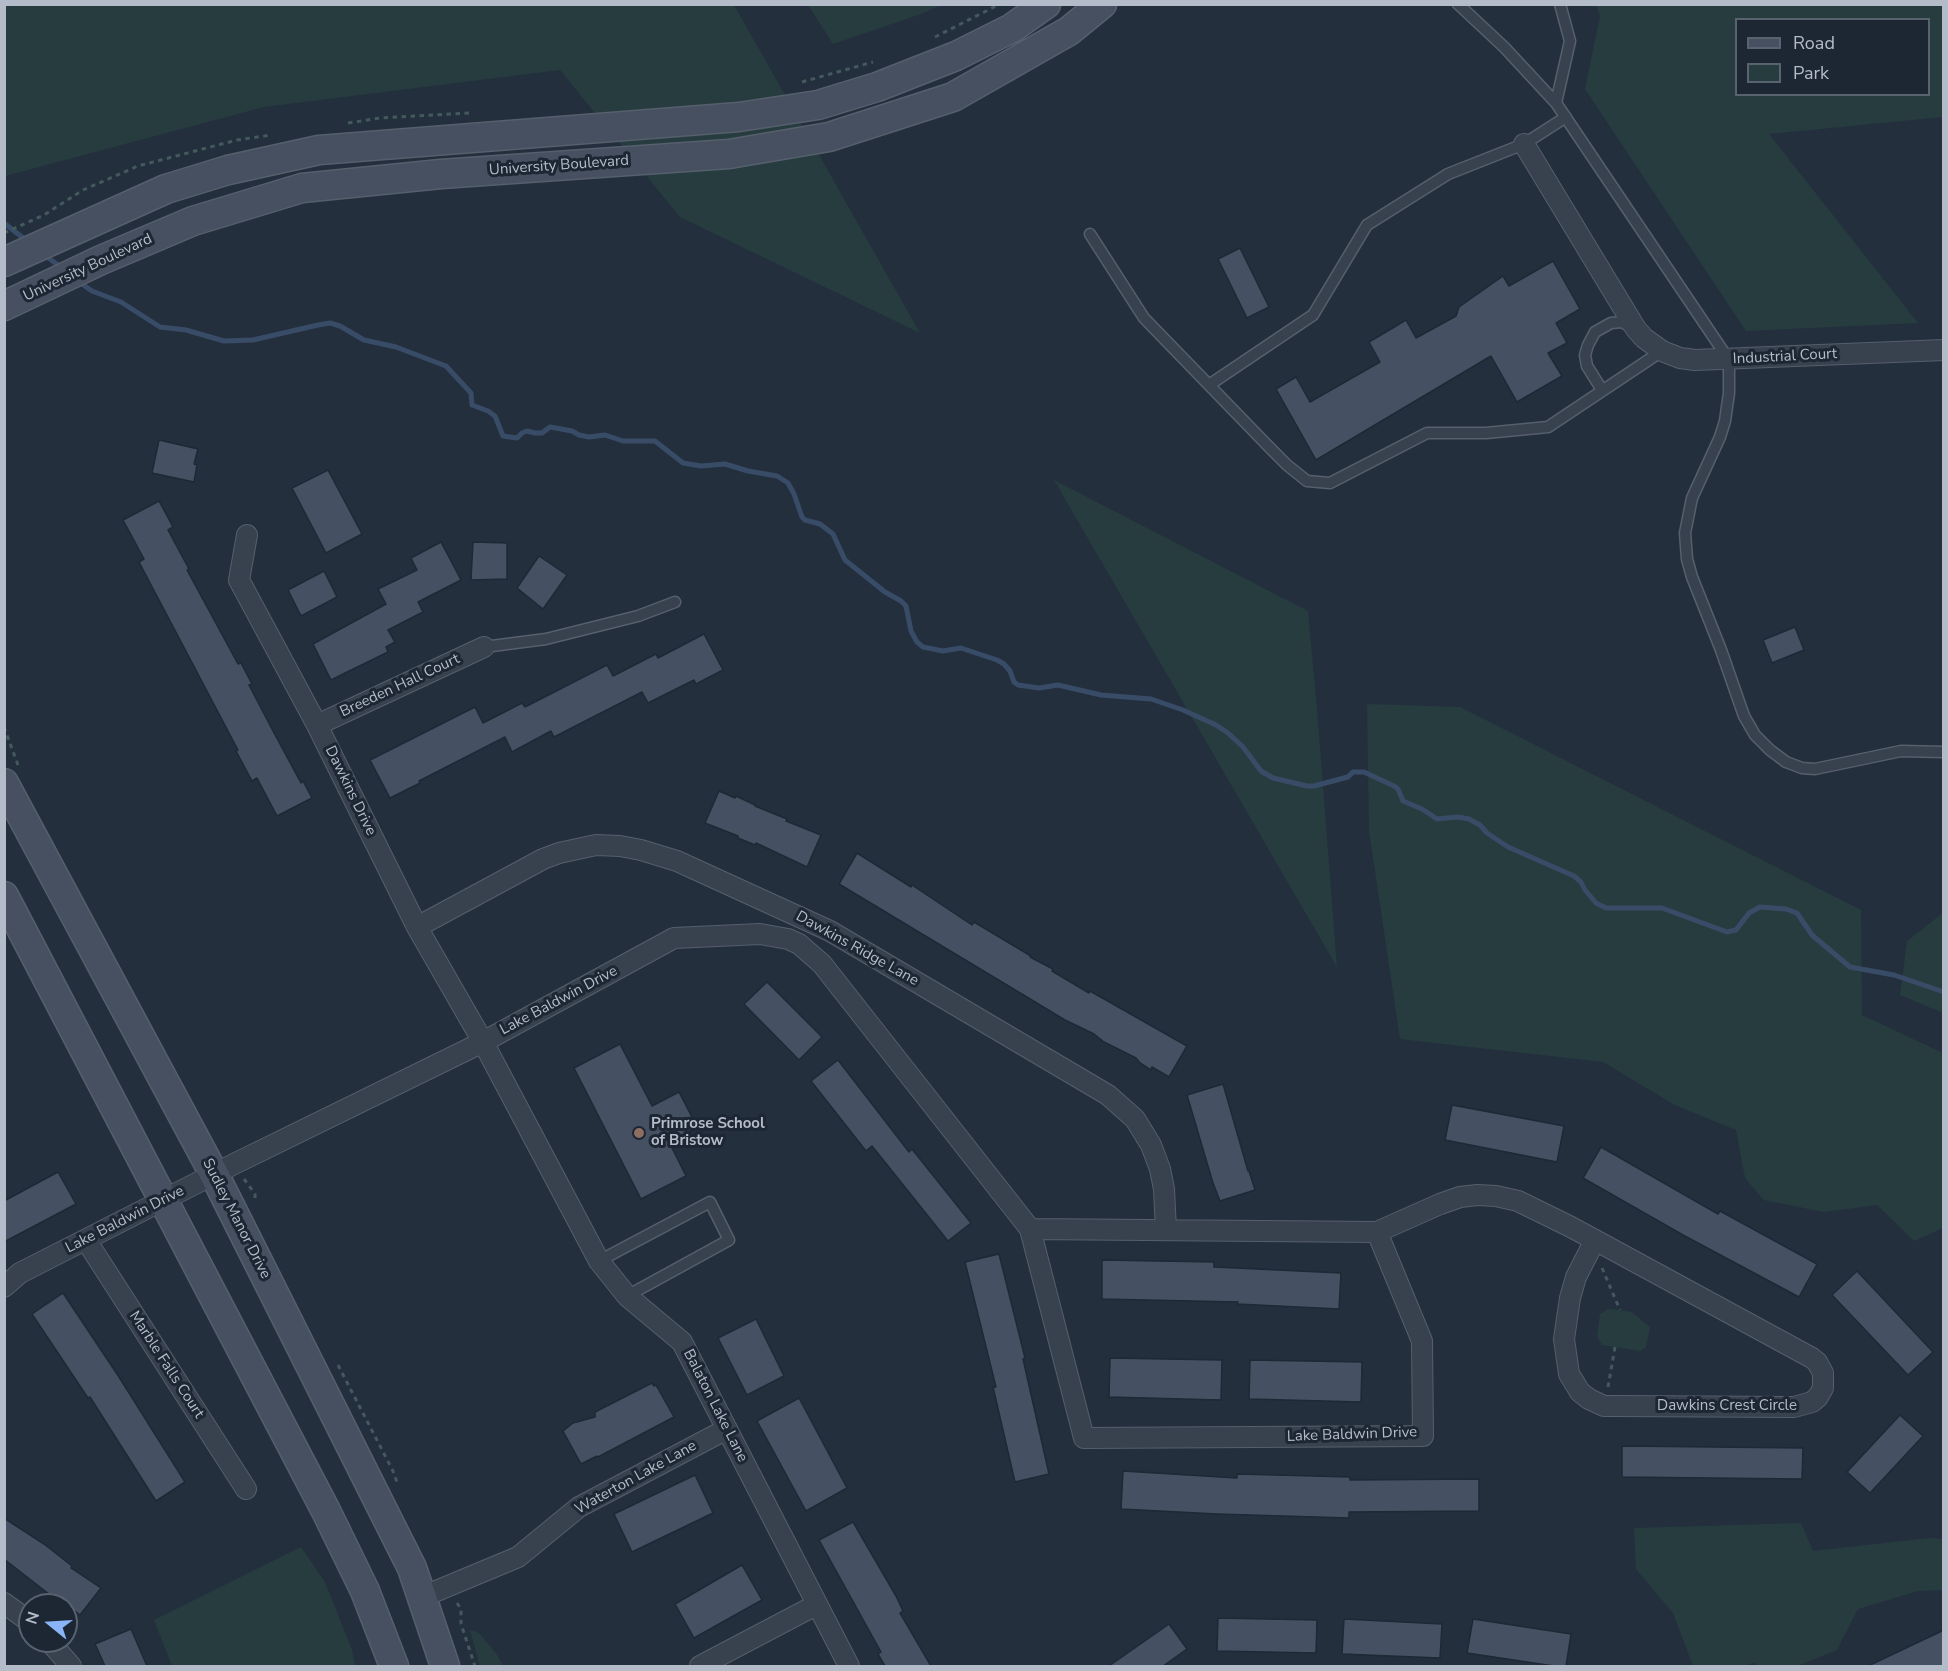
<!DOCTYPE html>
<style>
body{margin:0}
#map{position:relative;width:1948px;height:1671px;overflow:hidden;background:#242f3e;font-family:"Nunito Sans",sans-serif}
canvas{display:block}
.frame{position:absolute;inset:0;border:6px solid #b4bcc9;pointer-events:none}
.legend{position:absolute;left:1735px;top:18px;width:195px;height:78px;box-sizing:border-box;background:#1d2633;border:2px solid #59626f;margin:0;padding:8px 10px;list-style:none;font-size:18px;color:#b4bcc9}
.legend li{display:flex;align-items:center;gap:12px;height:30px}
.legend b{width:30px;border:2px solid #59626f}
.north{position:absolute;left:18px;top:1593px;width:60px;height:60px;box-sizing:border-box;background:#1d2633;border:2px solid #59626f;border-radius:50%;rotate:288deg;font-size:16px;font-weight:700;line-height:24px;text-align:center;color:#b4bcc9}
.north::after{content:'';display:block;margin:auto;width:21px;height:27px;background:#8ab4f8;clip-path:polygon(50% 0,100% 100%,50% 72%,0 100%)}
</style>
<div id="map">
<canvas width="1948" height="1671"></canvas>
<div class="frame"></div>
<ul class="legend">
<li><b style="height:8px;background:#465061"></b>Road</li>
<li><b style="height:16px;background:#263c3f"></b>Park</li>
</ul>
<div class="north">N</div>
</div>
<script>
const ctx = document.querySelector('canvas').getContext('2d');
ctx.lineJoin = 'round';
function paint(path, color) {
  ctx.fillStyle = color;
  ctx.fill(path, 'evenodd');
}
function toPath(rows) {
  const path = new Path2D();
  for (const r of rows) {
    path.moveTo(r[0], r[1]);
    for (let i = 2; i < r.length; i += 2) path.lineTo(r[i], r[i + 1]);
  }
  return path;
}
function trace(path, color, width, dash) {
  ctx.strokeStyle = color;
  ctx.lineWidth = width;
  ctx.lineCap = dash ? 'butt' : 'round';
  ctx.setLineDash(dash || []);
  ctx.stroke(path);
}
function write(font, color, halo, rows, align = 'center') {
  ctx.font = font + ' "Nunito Sans",sans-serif';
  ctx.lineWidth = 6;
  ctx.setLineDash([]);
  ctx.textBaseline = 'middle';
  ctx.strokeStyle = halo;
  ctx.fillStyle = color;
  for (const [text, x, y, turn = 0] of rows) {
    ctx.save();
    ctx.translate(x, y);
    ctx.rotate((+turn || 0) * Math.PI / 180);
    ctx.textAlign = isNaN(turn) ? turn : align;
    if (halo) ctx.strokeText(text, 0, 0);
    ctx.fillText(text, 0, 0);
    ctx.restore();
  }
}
paint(toPath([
 [5,5,734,5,920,333,680,217,560,70,264,107,5,176],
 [808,5,941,5,921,14,833,44],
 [1596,5,1943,5,1943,117,1769,134,1918,323,1746,331,1585,89,1600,16],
 [1736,20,1928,20,1928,94,1736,94],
 [1054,480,1308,611,1317,709,1337,967],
 [1367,704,1460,707,1861,910,1862,1015,1943,1053,1943,1228,1914,1241,1877,1205,1824,1212,1764,1200,1745,1178,1736,1130,1675,1105,1603,1062,1400,1039,1369,831],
 [1943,913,1943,1013,1900,995,1907,941],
 [1608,1309,1632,1312,1650,1327,1646,1347,1640,1351,1602,1345,1597,1337,1600,1314],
 [1801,1523,1813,1551,1929,1538,1943,1539,1943,1590,1918,1591,1858,1609,1837,1650,1797,1666,1760,1666,1753,1663,1746,1666,1693,1666,1673,1613,1636,1569,1634,1528],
 [301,1547,325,1582,352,1650,355,1666,172,1666,154,1620],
 [470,1630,479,1633,496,1653,503,1666,480,1666]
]), '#263c3f');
trace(toPath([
 [4,223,27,241],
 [43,254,62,268],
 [79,282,92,291,121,302,160,327,186,330,224,341,253,340,318,325,330,323,340,326,364,340,396,347,446,366,471,393,472,405,488,411,495,416,503,436,517,438,522,433,527,431,535,433,542,433,550,427,572,431,579,435,589,437,605,435,623,441,655,441,683,463,701,466,725,464,748,471,777,476,788,483,794,494,802,517,805,520,820,524,833,534,845,560,885,592,901,601,906,606,911,631,917,642,923,647,943,651,961,648,997,660,1004,664,1010,671,1014,682,1018,685,1039,688,1058,685,1101,695,1151,699,1183,710,1216,725,1228,733,1243,747,1261,771,1273,778,1307,786,1314,786,1348,777,1353,772,1364,772,1394,786,1398,789,1403,801,1422,809,1437,819,1458,817,1469,819,1480,825,1487,833,1508,847,1574,876,1581,882,1585,890,1596,903,1606,908,1662,908,1727,932,1736,930,1749,913,1760,907,1786,909,1797,913,1812,935,1850,967,1894,975,1944,992]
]), '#394c67', 5);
const building = toPath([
 [1240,248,1269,307,1247,318,1218,259,1240,248],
 [1553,261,1580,309,1556,323,1567,343,1548,353,1562,376,1517,402,1491,356,1316,460,1276,389,1296,377,1310,402,1380,362,1369,342,1406,320,1416,338,1456,316,1459,307,1503,276,1509,286,1553,261],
 [159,440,198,449,194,464,197,465,194,482,152,473,159,440],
 [328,470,362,534,326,553,292,488,328,470],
 [159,501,173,527,168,530,189,569,187,570,238,664,241,663,252,684,249,685,273,731,301,783,303,781,312,798,277,816,257,778,252,781,236,751,238,750,139,562,144,559,123,520,159,501],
 [441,542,461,580,418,602,423,612,388,630,395,642,386,647,388,652,331,680,313,644,386,604,378,589,417,570,411,558,441,542],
 [473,542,507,543,507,579,471,580,473,542],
 [539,556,567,575,543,609,517,588,539,556],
 [324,571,337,597,301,616,288,590,324,571],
 [1795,627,1804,650,1772,663,1763,640,1795,627],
 [704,634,723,670,696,684,694,680,648,703,642,692,554,737,551,731,512,752,505,737,419,781,420,783,390,798,370,760,475,707,483,723,522,703,525,707,607,665,613,676,656,654,658,658,704,634],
 [719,791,735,798,736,796,755,805,755,806,787,819,786,821,821,835,807,867,756,843,755,845,738,838,738,836,705,823,719,791],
 [857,853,911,887,912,885,972,925,974,922,1031,956,1030,957,1053,969,1052,971,1089,993,1090,991,1187,1046,1169,1077,1152,1067,1151,1070,1140,1063,1136,1058,1104,1042,1094,1034,1065,1020,839,884,857,853],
 [767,982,822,1037,799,1060,744,1004,767,982],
 [620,1044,652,1106,679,1092,697,1127,669,1142,686,1176,641,1199,574,1068,620,1044],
 [838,1060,909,1152,912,1149,971,1223,948,1241,872,1146,866,1151,811,1081,838,1060],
 [1223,1084,1248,1171,1249,1171,1255,1190,1220,1201,1213,1183,1187,1095,1223,1084],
 [1452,1105,1564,1126,1557,1162,1445,1140,1452,1105],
 [1601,1147,1718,1214,1720,1211,1817,1264,1799,1297,1683,1235,1583,1178,1601,1147],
 [58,1172,76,1204,4,1242,4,1201,58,1172],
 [999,1254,1025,1358,1023,1359,1049,1474,1015,1482,993,1387,996,1387,965,1262,999,1254],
 [1102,1260,1214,1262,1214,1267,1341,1273,1339,1309,1237,1304,1238,1302,1102,1299,1102,1260],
 [1857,1271,1933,1352,1908,1375,1832,1295,1857,1271],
 [63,1293,119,1377,185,1482,156,1501,90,1397,88,1398,32,1314,63,1293],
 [756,1319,784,1376,747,1395,718,1338,756,1319],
 [1110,1358,1222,1360,1221,1400,1109,1397,1110,1358],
 [1250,1360,1362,1362,1361,1402,1249,1399,1250,1360],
 [652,1383,654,1386,656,1385,674,1417,598,1457,597,1456,581,1464,563,1431,573,1423,595,1417,595,1412,652,1383],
 [799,1398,847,1488,806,1511,757,1421,799,1398],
 [1900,1415,1923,1436,1870,1493,1847,1472,1900,1415],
 [1622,1446,1803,1448,1802,1479,1622,1477,1622,1446],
 [1123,1471,1237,1478,1237,1474,1350,1477,1350,1480,1479,1479,1479,1511,1349,1512,1349,1518,1217,1514,1121,1509,1123,1471],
 [695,1475,713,1513,632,1552,614,1514,695,1475],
 [4,1518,44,1544,72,1566,71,1568,101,1588,80,1615,67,1605,63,1605,4,1559,4,1518],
 [853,1522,896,1596,903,1611,900,1613,931,1666,885,1666,878,1654,881,1652,819,1540,853,1522],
 [742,1565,762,1600,694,1638,675,1604,742,1565],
 [1218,1618,1317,1620,1316,1653,1217,1651,1218,1618],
 [1344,1619,1442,1624,1440,1658,1342,1654,1344,1619],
 [1473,1619,1571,1634,1566,1666,1554,1666,1467,1653,1473,1619],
 [1169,1624,1187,1649,1163,1666,1109,1666,1169,1624],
 [131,1629,147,1666,105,1666,95,1644,131,1629],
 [1944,1630,1944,1666,1868,1666,1944,1630]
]);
paint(building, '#455162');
trace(building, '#1f2835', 1.5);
const service = toPath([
 [1458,4,1504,47,1556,103,1729,360,1729,393,1725,421,1720,437,1692,498,1685,533,1687,559,1692,577,1721,650,1744,716,1755,735,1770,750,1786,762,1802,768,1815,769,1901,751,1944,752],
 [1556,103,1570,41,1560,4],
 [1090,234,1144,318,1271,449,1287,465,1307,481,1330,483,1427,433,1486,433,1548,427,1662,351],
 [1209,385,1313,315,1367,225,1448,174,1524,144,1566,117],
 [1602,390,1587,366,1585,355,1588,345,1595,332,1611,323,1622,322,1633,328],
 [484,647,546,639,638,616,675,602],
 [599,1261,710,1202,729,1240,627,1296]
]);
const minor = toPath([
 [1524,144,1636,329,1644,338,1662,351,1680,358,1695,360,1944,350],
 [247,535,239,580,317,725,417,927,483,1042,599,1261,627,1296,682,1342,849,1666],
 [317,725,484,647],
 [417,927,543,859,559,853,596,845,620,846,641,850,677,861,830,931,1108,1095,1135,1119,1151,1145,1160,1169,1164,1189,1166,1230],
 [1030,1229,1377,1232,1440,1204,1460,1197,1477,1195,1496,1196,1518,1201,1569,1226,1595,1240,1812,1358,1817,1362,1823,1373,1823,1388,1818,1397,1812,1402,1794,1407,1615,1406,1604,1406,1589,1399,1580,1392,1569,1374,1564,1339,1570,1298,1576,1277,1595,1240],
 [86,1240,246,1489],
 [4,1287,20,1273,234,1164,483,1042,674,938,760,934,788,939,799,944,822,964,1030,1229,1084,1438,1423,1436,1422,1341,1377,1232],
 [422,1597,518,1557,579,1507,727,1429],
 [4,1603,30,1622],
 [49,1641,71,1666],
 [700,1666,816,1605]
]);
const secondary = toPath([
 [4,262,166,189,228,170,319,150,739,117,818,105,877,87,956,56,1012,28,1046,4],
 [4,306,101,260,193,221,302,188,441,174,729,154,829,137,953,97,1069,31,1102,4],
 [4,783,214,1174,412,1568,445,1666],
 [4,896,326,1511,365,1591,394,1666]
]);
trace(service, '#565f6c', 13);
trace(minor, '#565f6c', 22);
trace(secondary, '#565f6c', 31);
trace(toPath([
 [935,37,1000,4],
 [802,82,873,62],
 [348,123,380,118,470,113],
 [4,233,44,215,83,190,138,166,237,140,271,135],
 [4,727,18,765],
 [244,1179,255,1194,255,1202],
 [1602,1268,1620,1310],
 [338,1365,393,1471,398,1485],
 [1608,1387,1615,1347],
 [457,1603,461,1609,461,1624,475,1666]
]), '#44595c', 3, [4.5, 4.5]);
trace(service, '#38414e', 10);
trace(minor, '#38414e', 20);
trace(secondary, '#465061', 28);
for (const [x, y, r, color] of [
 [639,1133,6,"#8d6e63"]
]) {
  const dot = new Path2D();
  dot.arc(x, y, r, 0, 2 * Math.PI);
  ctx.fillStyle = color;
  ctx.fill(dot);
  trace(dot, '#1d2633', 2);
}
write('15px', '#b4bcc9', '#1d2633', [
 ["University Boulevard",559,166,-4],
 ["University Boulevard",88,268,-25],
 ["Industrial Court",1785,357,-3],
 ["Breeden Hall Court",400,686,-25],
 ["Dawkins Drive",350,791,64],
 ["Dawkins Ridge Lane",857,949,29],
 ["Lake Baldwin Drive",559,1001,-28],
 ["Sudley Manor Drive",236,1219,63],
 ["Lake Baldwin Drive",125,1220,-27],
 ["Marble Falls Court",166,1365,57],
 ["Balaton Lake Lane",715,1406,63],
 ["Dawkins Crest Circle",1727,1406],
 ["Lake Baldwin Drive",1352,1435,-2],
 ["Waterton Lake Lane",636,1478,-29]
]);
write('bold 15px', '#b4bcc9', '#1d2633', [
 ["Primrose School",651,1124],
 ["of Bristow",651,1141]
], 'left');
</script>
